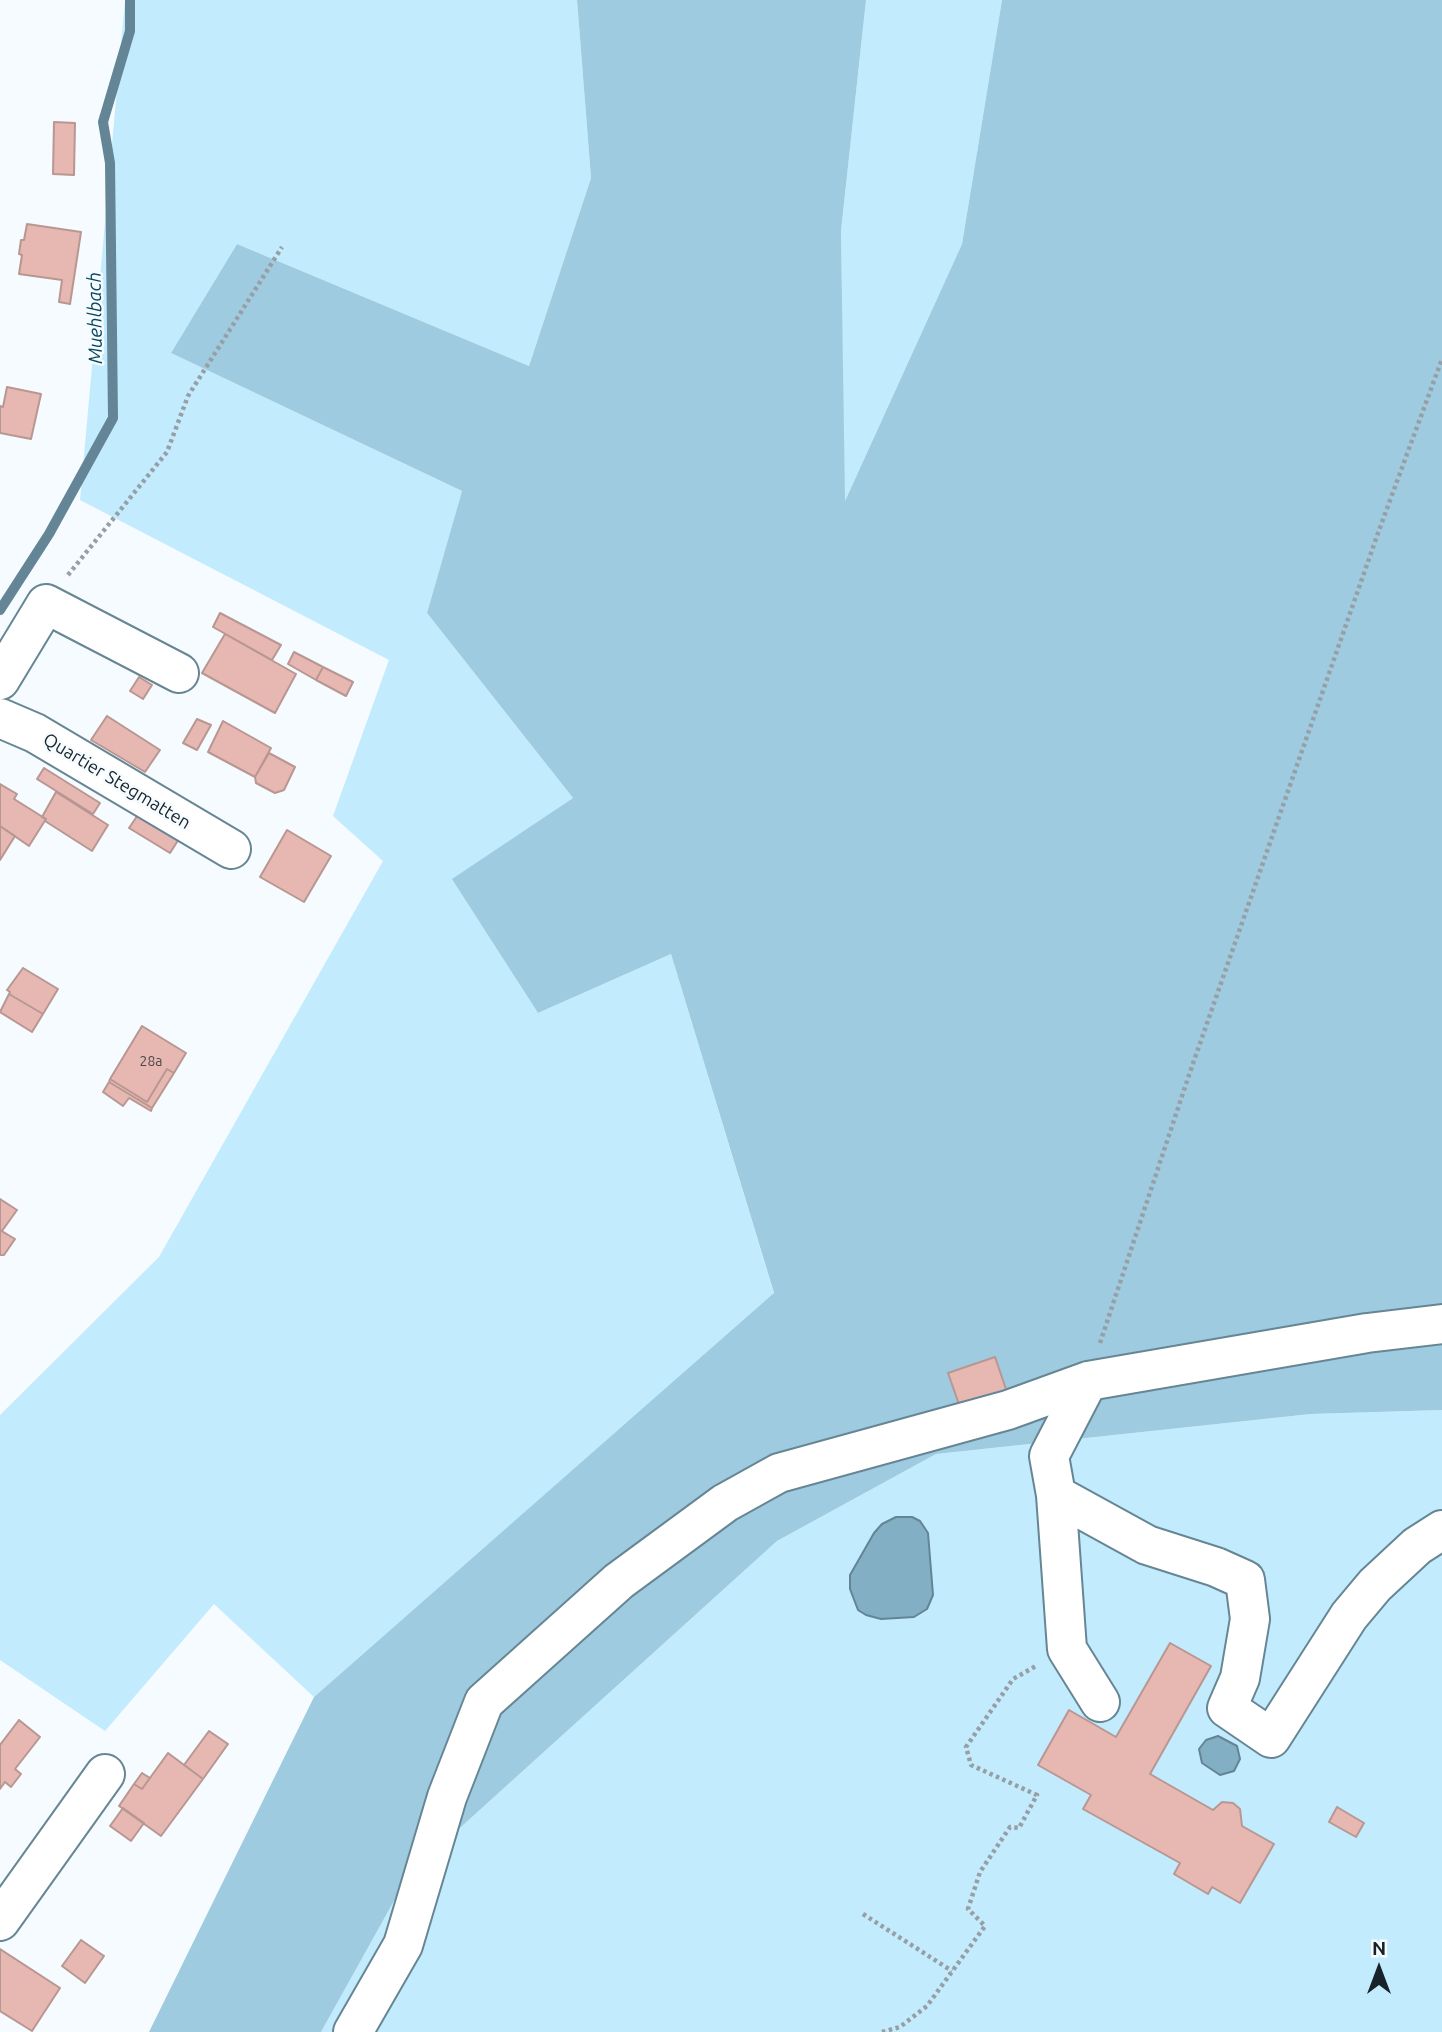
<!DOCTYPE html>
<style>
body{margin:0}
#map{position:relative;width:1442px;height:2032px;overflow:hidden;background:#f5fbfe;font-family:Ubuntu,sans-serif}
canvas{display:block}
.north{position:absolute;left:1344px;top:1934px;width:70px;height:70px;-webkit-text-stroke:5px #f5fbfe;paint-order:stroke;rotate:0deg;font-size:19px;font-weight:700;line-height:28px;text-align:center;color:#172329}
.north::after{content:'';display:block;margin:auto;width:24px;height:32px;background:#172329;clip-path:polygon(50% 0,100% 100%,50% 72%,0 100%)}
</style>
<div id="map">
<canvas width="1442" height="2032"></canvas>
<div class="north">N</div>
</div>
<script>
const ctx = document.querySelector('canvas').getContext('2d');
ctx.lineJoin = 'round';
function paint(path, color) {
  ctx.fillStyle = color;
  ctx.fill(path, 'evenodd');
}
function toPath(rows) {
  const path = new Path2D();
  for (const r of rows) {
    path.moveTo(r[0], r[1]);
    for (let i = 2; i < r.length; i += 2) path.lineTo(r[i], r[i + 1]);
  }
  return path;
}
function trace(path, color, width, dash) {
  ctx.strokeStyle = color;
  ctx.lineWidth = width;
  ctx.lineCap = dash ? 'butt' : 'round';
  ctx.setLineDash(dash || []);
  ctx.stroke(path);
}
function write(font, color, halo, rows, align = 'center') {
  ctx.font = font + ' Ubuntu,sans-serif';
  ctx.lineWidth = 5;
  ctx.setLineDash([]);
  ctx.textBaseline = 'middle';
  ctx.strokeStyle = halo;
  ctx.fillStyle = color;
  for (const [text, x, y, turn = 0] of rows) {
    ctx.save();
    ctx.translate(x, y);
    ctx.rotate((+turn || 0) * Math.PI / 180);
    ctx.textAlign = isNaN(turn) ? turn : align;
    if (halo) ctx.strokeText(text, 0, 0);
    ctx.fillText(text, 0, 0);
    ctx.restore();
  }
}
paint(toPath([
 [125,0,577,0,591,178,529,366,237,244,171,353,462,491,427,613,573,798,453,879,538,1013,671,954,774,1294,314,1697,214,1604,105,1731,0,1660,0,1415,159,1257,383,861,333,816,389,660,80,500],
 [866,0,1002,0,962,244,844,503,841,231],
 [1442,1410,1442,2032,321,2032,409,1874,777,1541,936,1454,1311,1414]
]), '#c2ebfe');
paint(toPath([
 [577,0,866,0,841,231,845,501,962,244,1002,0,1442,0,1442,1410,1311,1414,936,1454,777,1541,409,1874,321,2032,149,2032,314,1697,774,1293,671,954,538,1013,452,879,573,798,427,613,462,491,171,353,237,244,529,366,591,178]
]), '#9ecbe0');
const water = toPath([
 [896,1517,912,1517,920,1521,928,1533,933,1595,927,1609,914,1617,881,1619,866,1615,858,1610,850,1589,850,1575,874,1533,882,1524,896,1517],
 [1218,1736,1237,1746,1240,1759,1234,1771,1220,1775,1202,1763,1199,1749,1206,1740,1218,1736]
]);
paint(water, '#83afc4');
trace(water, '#638596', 2);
trace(toPath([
 [0,610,49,534,113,418,110,163,103,122,130,31,130,0]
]), '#638596', 10);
const building = toPath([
 [54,122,75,123,74,175,53,174,54,122],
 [27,224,81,232,70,304,59,302,62,280,19,274,22,255,19,254,21,240,24,240,27,224],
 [7,387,41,394,31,439,0,433,0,406,3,407,7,387],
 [220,613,281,645,272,660,213,627,220,613],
 [225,634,296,674,275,713,202,673,225,634],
 [294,652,323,667,316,680,288,664,294,652],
 [323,667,353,682,346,696,316,680,323,667],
 [139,677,152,685,143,699,130,691,139,677],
 [107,716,160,750,145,772,91,740,107,716],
 [197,719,211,725,197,750,183,743,197,719],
 [223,721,271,748,255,777,208,752,223,721],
 [269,753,295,767,284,790,275,793,256,783,255,777,269,753],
 [44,768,100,803,93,814,37,779,44,768],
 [0,784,17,794,14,799,46,819,29,846,0,826,0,784],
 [56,792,108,825,92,851,45,821,46,819,42,817,56,792],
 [144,806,184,831,170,853,129,828,144,806],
 [0,826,15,836,0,860,0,826],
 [287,830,331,856,304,902,260,877,287,830],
 [23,968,58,989,43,1014,9,994,10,992,7,990,23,968],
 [9,994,43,1014,32,1032,0,1012,9,994],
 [142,1026,186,1053,174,1073,167,1069,147,1102,110,1079,142,1026],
 [167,1069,174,1073,152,1108,109,1082,110,1079,147,1102,167,1069],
 [109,1082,152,1108,151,1111,129,1098,123,1106,103,1092,109,1082],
 [0,1199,17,1210,2,1231,0,1230,0,1199],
 [0,1230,15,1239,4,1255,0,1255,0,1230],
 [995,1357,1008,1395,961,1410,948,1373,995,1357],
 [1170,1643,1211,1666,1150,1774,1213,1810,1222,1802,1233,1803,1240,1809,1242,1826,1274,1844,1240,1903,1212,1887,1208,1894,1174,1874,1180,1863,1083,1809,1091,1795,1038,1765,1069,1710,1116,1737,1170,1643],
 [19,1720,40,1737,15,1769,21,1774,11,1787,5,1782,0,1789,0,1745,19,1720],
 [209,1731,228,1744,203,1779,184,1765,209,1731],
 [168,1753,203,1779,161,1836,119,1806,134,1784,142,1789,168,1753],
 [142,1773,150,1778,142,1789,134,1784,142,1773],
 [1337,1807,1364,1823,1356,1837,1329,1822,1337,1807],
 [123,1808,144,1823,131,1841,110,1826,123,1808],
 [81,1940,104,1956,85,1983,62,1966,81,1940],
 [0,1949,60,1988,32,2031,0,2011,0,1949]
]);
paint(building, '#e7b8b2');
trace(building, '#b89792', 2);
const minor = toPath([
 [0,680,46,604,179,673],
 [0,718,35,733,231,849],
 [1088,1381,1049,1456,1056,1495,1147,1545,1216,1567,1245,1580,1250,1619,1240,1678,1227,1708,1271,1738,1349,1616,1375,1585,1417,1546,1442,1530],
 [1056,1495,1067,1649,1100,1702],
 [0,1921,105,1774],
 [353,2032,403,1945,447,1797,484,1702,619,1581,725,1503,779,1473,1008,1410,1088,1381,1367,1333,1442,1324]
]);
trace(minor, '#678694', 42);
trace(toPath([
 [68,575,167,452,188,396,282,247],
 [1100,1343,1190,1072,1378,533,1442,359],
 [863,1914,952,1971],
 [882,2032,900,2027,927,2006,985,1926,968,1909,980,1872,1010,1827,1019,1828,1037,1795,971,1765,966,1747,1013,1679,1036,1666]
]), '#979fa4', 4.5, [3.5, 3.5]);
trace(minor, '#fff', 38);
write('14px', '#4b484b', null, [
 ["28a",151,1061]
]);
write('18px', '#172329', '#f5fbfe', [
 ["Quartier Stegmatten",117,781,31]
]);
write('italic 19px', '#06465b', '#f5fbfe', [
 ["Muehlbach",95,318,-91]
]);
</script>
